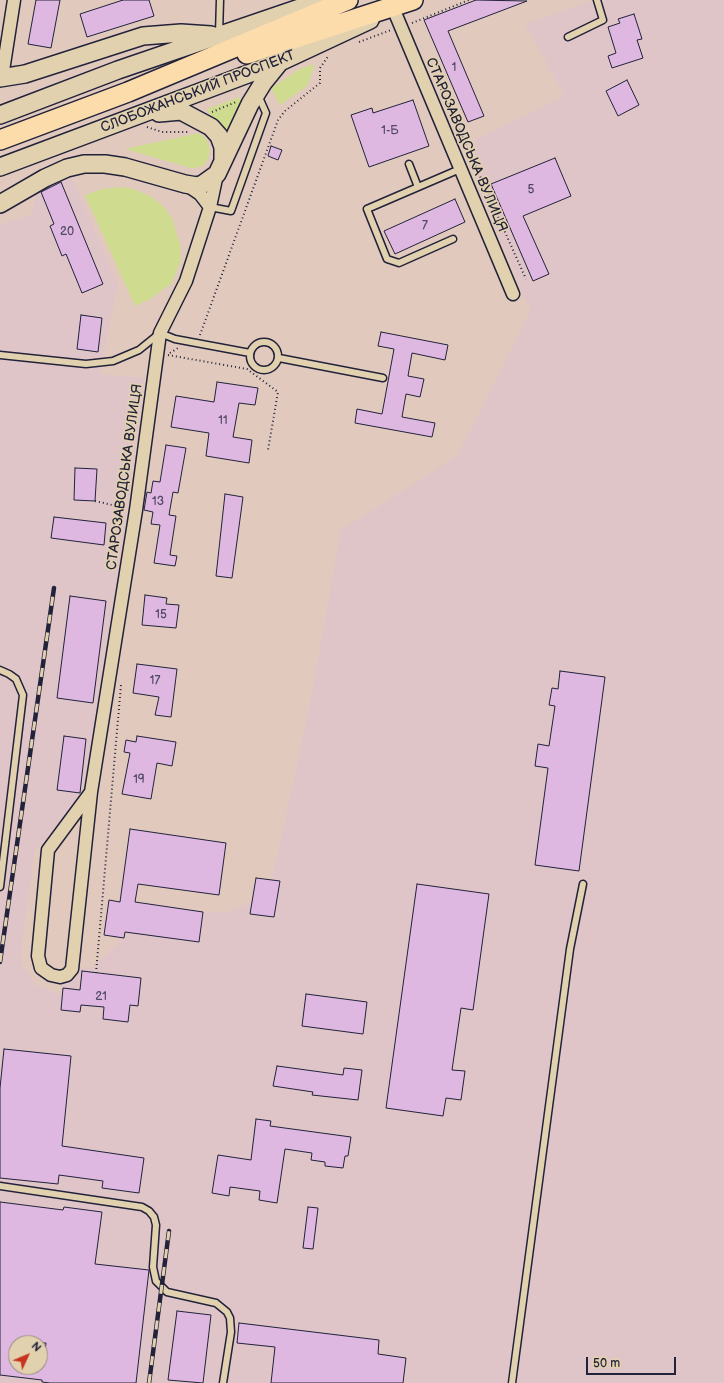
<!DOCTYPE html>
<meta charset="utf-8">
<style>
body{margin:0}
#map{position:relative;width:724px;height:1383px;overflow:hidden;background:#e1cabd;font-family:"Balsamiq Sans",sans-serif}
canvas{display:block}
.north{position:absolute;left:8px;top:1335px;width:40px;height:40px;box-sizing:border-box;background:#e2d1ae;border:1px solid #958b80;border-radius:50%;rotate:46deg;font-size:11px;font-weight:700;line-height:16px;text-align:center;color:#22223b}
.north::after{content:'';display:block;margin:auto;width:14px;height:18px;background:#c8321e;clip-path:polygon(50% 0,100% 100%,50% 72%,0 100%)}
.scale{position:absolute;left:586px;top:1357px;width:90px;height:18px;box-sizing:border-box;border:2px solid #22223b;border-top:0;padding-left:5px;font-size:12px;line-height:14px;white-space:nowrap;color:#22223b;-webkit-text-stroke:3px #e2d1ae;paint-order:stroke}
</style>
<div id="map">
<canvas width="724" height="1383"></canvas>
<div class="north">N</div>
<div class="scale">50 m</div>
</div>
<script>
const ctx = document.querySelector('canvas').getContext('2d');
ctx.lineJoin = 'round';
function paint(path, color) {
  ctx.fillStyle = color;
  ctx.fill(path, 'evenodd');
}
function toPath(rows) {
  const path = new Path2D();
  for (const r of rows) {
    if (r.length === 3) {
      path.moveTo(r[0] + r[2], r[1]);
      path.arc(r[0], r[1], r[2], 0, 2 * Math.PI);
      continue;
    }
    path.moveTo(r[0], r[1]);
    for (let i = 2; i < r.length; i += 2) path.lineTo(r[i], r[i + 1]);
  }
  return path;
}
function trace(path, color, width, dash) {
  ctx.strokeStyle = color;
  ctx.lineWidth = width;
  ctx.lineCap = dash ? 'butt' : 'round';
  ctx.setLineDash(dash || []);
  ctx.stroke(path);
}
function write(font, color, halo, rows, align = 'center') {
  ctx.font = font + ' "Balsamiq Sans",sans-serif';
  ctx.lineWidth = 3;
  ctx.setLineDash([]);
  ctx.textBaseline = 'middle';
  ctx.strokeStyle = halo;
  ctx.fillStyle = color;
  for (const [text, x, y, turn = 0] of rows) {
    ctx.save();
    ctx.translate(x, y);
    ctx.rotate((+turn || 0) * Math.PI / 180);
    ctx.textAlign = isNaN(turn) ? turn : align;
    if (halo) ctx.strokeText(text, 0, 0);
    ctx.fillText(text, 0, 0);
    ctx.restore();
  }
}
paint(toPath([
 [593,0,724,0,724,1383,0,1383,0,225,32,214,37,191,71,175,118,284,100,374,145,378,87,810,35,850,22,942,22,965,35,985,61,994,64,982,81,968,94,967,150,910,228,912,269,895,310,704,341,530,457,456,531,311,478,188,469,143,565,96,525,24],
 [16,1343,40,1343,40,1367,16,1367]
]), '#e0c5c8');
paint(toPath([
 [315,64,307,86,280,105,271,88,300,69],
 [240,97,242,100,230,133,209,114,207,109],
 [194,134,200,134,206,138,210,150,208,159,204,165,196,168,191,168,125,149],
 [123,187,133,189,150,196,163,206,172,218,180,244,181,260,172,283,150,299,135,306,85,195,102,189]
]), '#cfdc90');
const building = toPath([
 [36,0,60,0,51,48,28,44,36,0],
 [123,0,149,0,154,16,87,37,80,14,123,0],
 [476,0,527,1,448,31,484,116,468,122,424,20,476,0],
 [634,14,642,39,637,40,643,58,612,68,608,56,616,53,608,27,620,23,618,19,634,14],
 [627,80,639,105,618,116,606,91,627,80],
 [413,100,429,146,369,167,351,115,372,108,373,113,413,100],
 [271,146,282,150,278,160,268,156,271,146],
 [555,158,571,196,523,216,549,274,533,281,491,184,555,158],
 [61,182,103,284,82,293,66,254,62,256,50,226,54,224,41,192,61,182],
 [455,199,465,222,395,254,384,231,455,199],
 [81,315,102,318,98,352,77,349,81,315],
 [381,332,448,345,445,360,412,353,408,376,424,379,420,397,406,394,402,417,435,423,432,437,355,423,357,409,382,414,394,349,378,346,381,332],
 [217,382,258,388,255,405,239,403,233,437,252,440,249,463,206,456,209,433,171,427,176,396,214,402,217,382],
 [166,445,186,448,178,493,173,492,169,515,176,516,170,555,177,556,175,566,154,563,160,525,151,524,153,512,144,510,147,492,151,493,153,481,160,482,166,445],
 [75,468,97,469,95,501,74,500,75,468],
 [225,494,243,497,232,578,216,576,225,494],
 [54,517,106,523,104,545,51,538,54,517],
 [145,595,167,598,166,604,179,605,176,628,142,625,145,595],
 [70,596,106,601,93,703,57,698,70,596],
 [137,664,177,669,171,717,155,715,159,697,133,693,137,664],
 [560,671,605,677,579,871,535,865,548,768,535,766,538,744,549,746,555,706,549,705,552,688,558,689,560,671],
 [64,736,86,739,80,793,57,790,64,736],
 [137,736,176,742,172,766,157,763,151,799,122,794,130,753,124,752,126,740,136,742,137,736],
 [130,829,226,843,219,895,138,884,135,902,203,912,199,942,125,932,124,938,104,935,109,900,120,902,130,829],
 [256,878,280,881,274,917,250,914,256,878],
 [417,884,489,894,473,1010,461,1008,452,1070,465,1071,461,1100,446,1098,443,1116,386,1108,417,884],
 [82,971,141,978,138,1006,130,1005,128,1022,103,1019,104,1007,81,1005,80,1012,61,1010,63,988,80,990,82,971],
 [306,994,367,1002,363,1034,302,1026,306,994],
 [4,1049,71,1056,62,1146,144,1158,139,1193,102,1188,103,1181,59,1175,58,1184,0,1178,0,1088,4,1049],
 [277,1066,343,1075,344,1068,362,1070,358,1100,312,1095,313,1092,273,1086,277,1066],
 [256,1119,271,1121,270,1126,351,1137,348,1156,345,1156,343,1168,325,1166,325,1162,311,1160,312,1153,285,1149,277,1203,259,1200,260,1191,230,1187,229,1196,212,1193,218,1155,251,1160,256,1119],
 [0,1202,63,1210,64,1207,102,1212,95,1264,149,1270,136,1383,50,1383,42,1382,42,1380,0,1375,0,1202],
 [16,1343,46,1343,43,1367,16,1367,16,1343],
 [308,1207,318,1208,313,1249,303,1248,308,1207],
 [177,1311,211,1315,203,1383,168,1380,177,1311],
 [239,1323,379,1340,378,1354,406,1358,403,1383,271,1383,275,1347,237,1343,239,1323]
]);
paint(building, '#deb8e1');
trace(building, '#22223b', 1);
const lane = toPath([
 [219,34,220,0],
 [568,37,603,20,597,0],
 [409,164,418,187],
 [210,207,231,211,266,113,258,95],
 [453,239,399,263,387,259,367,209,460,169],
 [264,356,14],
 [0,355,86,364,113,361,139,350,160,333,175,339,250,353],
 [279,358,383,378],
 [0,670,9,674,16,679,23,695,0,887],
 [0,1186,142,1207,149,1211,154,1217,156,1225,153,1267,156,1281,167,1292,216,1303,227,1312,230,1318,231,1332,223,1383],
 [512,1383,570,949,583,884]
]);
const street = toPath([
 [393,8,513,294],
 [2,77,14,0],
 [187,185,200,194,210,207],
 [91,792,48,850,38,956,41,968,51,975,60,977,67,975,72,969,91,792,136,510,160,333,186,281,210,207,217,174]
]);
const secondary = toPath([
 [0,78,25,74,143,36,181,33,211,35],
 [159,113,181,111,211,127,219,136,223,147,223,159],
 [0,115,118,70,323,0],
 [0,167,280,62,370,20],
 [0,204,45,178,67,168,84,164,105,164,125,167,185,184,197,186,203,184,217,174,250,104,263,83,280,62]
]);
const primary = toPath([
 [247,54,413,0],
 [0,140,128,92,348,0]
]);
trace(lane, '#22223b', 9);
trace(street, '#22223b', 15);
trace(secondary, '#22223b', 20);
trace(primary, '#22223b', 22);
trace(toPath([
 [412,23,469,0],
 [359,42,391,30],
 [441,89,526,279],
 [212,112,236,102],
 [147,127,162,132,188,132],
 [200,335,278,120,285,111,320,83,320,68,329,55],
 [170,353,178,348],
 [168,355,247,369,278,392,268,450],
 [95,501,125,508],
 [96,973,121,685]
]), '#22223b', 2, [1, 3]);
trace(lane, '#e2d1ae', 6);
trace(street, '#e2d1ae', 12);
trace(secondary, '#e2d1ae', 17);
trace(primary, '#fddcac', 19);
const rail = toPath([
 [0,962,54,588],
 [149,1383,169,1231]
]);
trace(rail, '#22223b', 4.5);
trace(rail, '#e2d1ae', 3, [9]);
write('12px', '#514864', null, [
 ["1",454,68],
 ["1-Б",390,131],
 ["5",531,190],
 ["7",425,226],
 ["20",67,232],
 ["11",223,421],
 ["13",158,502],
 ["15",161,615],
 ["17",155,681],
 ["19",139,780],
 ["21",101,997]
]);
write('14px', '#22223b', '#e2d1ae', [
 ["СЛОБОЖАНСЬКИЙ ПРОСПЕКТ",198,92,-21],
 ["СТАРОЗАВОДСЬКА ВУЛИЦЯ",466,145,67],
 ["СТАРОЗАВОДСЬКА ВУЛИЦЯ",125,477,-82]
]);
</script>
